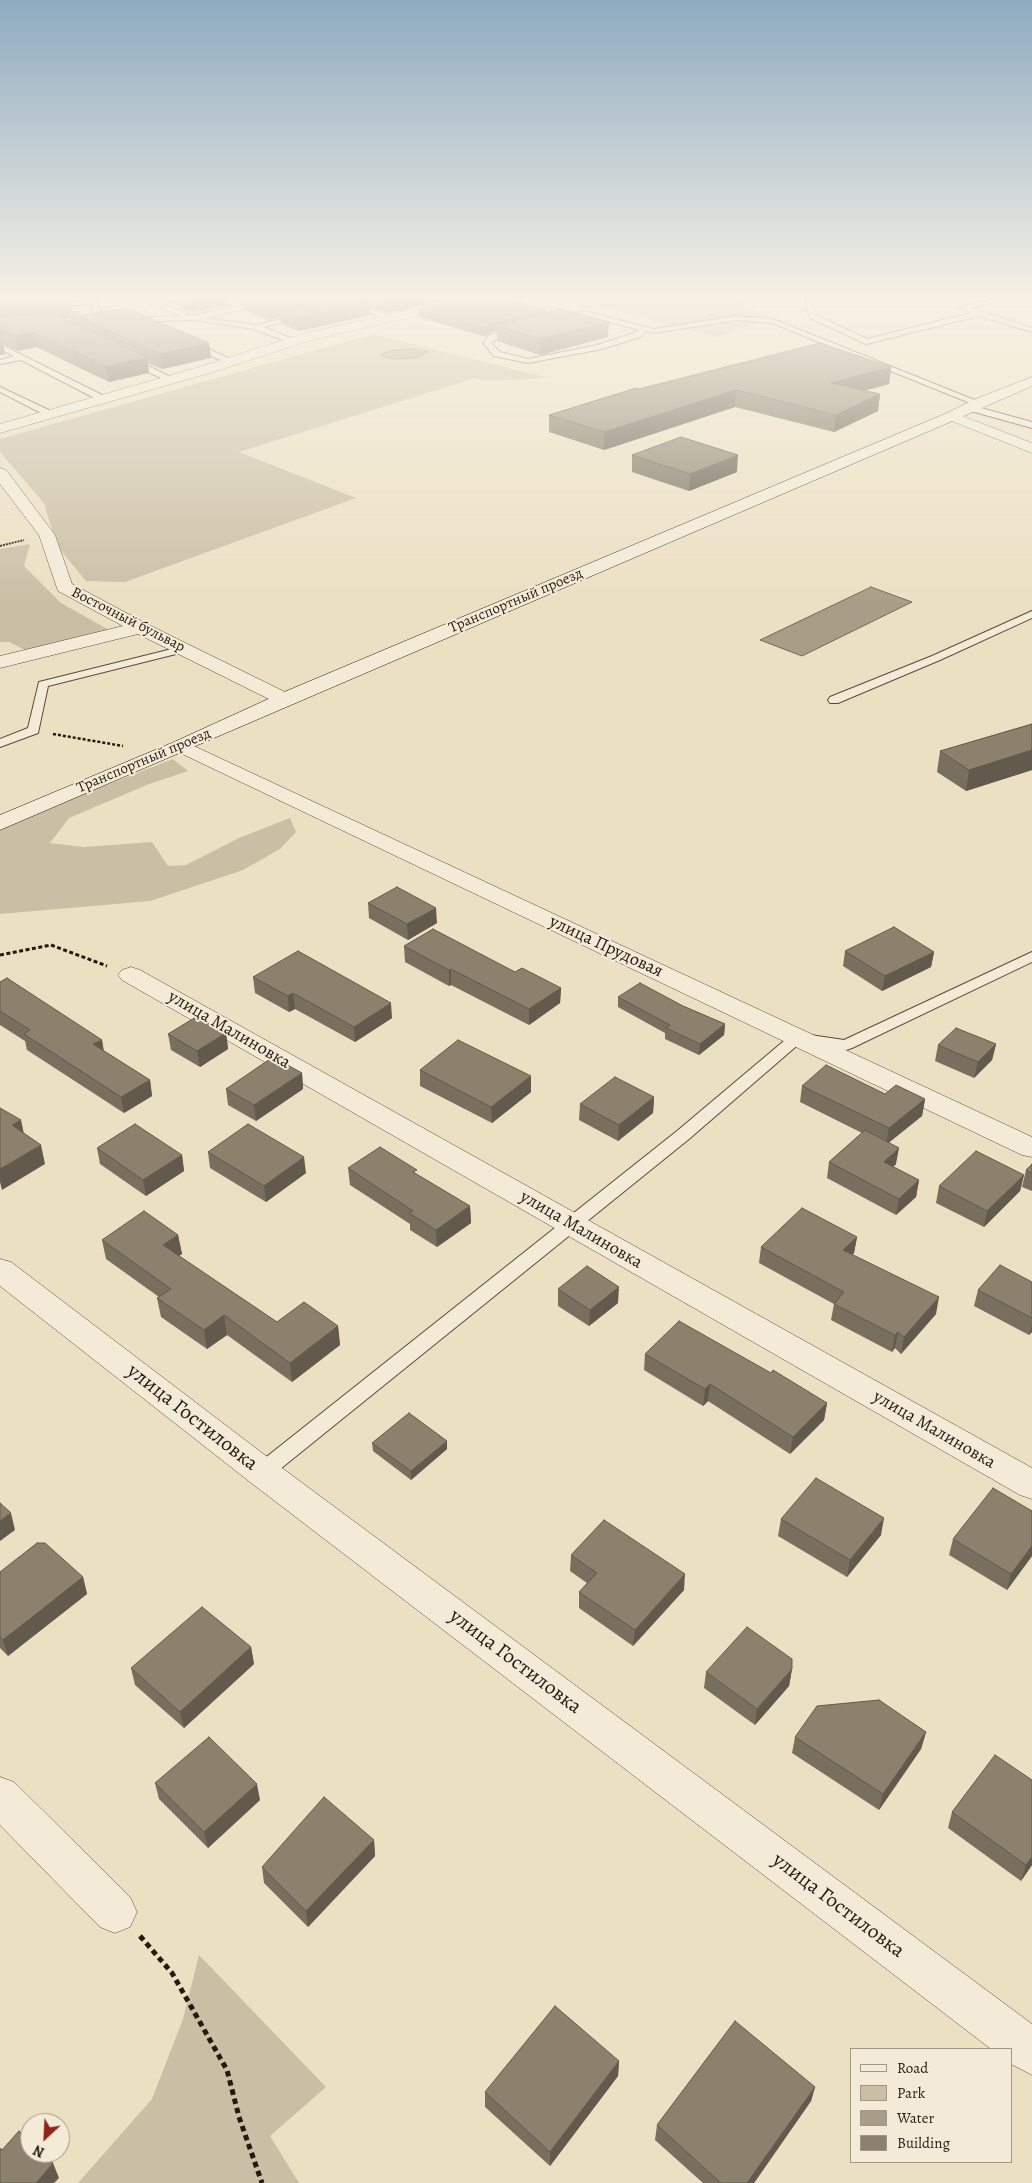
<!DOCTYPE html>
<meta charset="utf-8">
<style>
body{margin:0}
#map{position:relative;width:1032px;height:2183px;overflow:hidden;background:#ece0c3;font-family:Alegreya,serif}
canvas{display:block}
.legend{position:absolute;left:850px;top:2048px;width:162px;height:115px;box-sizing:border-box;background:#f3ebd8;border:1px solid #a09788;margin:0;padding:6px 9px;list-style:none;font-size:15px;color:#241a10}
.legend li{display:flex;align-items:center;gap:10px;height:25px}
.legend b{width:25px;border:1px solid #a09788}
.north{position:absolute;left:20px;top:2113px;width:50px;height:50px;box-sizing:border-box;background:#f3ebd8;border:1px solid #a09788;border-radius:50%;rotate:205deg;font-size:14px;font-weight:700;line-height:20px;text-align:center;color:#241a10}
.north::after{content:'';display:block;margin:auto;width:18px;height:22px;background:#8f2418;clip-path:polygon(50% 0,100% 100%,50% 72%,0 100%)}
</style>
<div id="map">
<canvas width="1032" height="2183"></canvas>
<ul class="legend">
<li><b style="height:6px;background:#f3ebd8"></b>Road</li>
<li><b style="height:14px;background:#cabea5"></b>Park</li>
<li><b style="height:14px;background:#a89d86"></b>Water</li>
<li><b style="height:14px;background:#8c816d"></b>Building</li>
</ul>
<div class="north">N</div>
</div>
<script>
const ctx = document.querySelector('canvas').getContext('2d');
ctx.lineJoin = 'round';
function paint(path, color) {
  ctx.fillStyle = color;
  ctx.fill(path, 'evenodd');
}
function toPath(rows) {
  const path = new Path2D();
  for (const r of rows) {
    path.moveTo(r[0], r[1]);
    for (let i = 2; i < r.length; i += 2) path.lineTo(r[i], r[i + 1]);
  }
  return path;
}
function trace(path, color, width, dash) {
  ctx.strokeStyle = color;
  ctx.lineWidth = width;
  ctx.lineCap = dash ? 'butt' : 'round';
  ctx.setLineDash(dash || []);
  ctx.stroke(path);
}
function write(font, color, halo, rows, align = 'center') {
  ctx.font = font + ' Alegreya,serif';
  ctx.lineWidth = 4;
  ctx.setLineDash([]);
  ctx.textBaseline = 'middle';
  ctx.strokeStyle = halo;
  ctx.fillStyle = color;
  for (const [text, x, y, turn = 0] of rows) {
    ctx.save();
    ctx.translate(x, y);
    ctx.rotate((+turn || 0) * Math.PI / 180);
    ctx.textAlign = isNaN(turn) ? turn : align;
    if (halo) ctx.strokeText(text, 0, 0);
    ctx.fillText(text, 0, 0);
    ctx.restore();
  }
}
paint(toPath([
 [575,299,733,299,771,318,719,337,676,327],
 [373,334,548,378,484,381,475,378,239,452,356,498,125,582,86,581,57,546,44,503,0,452,0,439],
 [30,544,24,566,61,603,109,630,29,652,9,642,0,642,0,549],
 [173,759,188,771,149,784,69,818,50,843,84,847,152,842,168,866,186,865,239,838,290,818,296,832,280,849,243,870,150,901,0,914,0,829,60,803],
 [199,1955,326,2087,270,2136,299,2183,78,2183,152,2099,183,2019]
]), '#cabea5');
const water = toPath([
 [414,349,428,352,416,358,392,359,381,355,392,350,414,349],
 [871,587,912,602,802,656,760,640,871,587]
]);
paint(water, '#a89d86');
trace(water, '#736957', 1);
const lane = toPath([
 [139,299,150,299,188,313,188,316,235,307,215,299,226,299,247,308,206,318,256,325,293,316,255,299,266,299,305,316,264,327,295,340,295,344,292,344,254,329,193,320,128,322,128,318,131,318,181,316,139,299],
 [364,299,377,299,360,304,395,318,388,320,348,304,364,299],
 [806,299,814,299,813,304,816,315,867,339,971,313,958,308,993,299,1007,299,971,308,1032,328,1032,332,979,316,866,344,810,318,805,304,806,299],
 [92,300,96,302,107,320,106,322,100,322,90,304,52,308,48,306,52,304,92,300],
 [584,311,654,329,736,316,773,319,982,403,975,405,772,323,736,320,654,333,646,331,640,337,602,349,528,363,494,356,483,343,490,335,520,329,520,333,496,339,491,343,500,352,528,359,597,345,634,333,639,330,584,315,560,322,556,320,584,311],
 [187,342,193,342,235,361,228,363,187,346,187,342],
 [0,344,106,397,107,399,100,401,21,360,0,364,0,360,14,356,0,349,0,344],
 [126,358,132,358,175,379,168,381,126,362,126,358],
 [0,387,53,412,54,414,47,416,0,392,0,387],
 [970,405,1032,422,1032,428,967,410,966,408,970,405],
 [1032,611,1032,618,940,660,838,703,830,703,828,700,830,697,932,656,1032,611],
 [184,646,190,649,188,651,48,686,38,733,0,747,0,739,28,728,39,682,184,646],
 [1032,952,1032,962,852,1048,846,1050,800,1043,689,1139,269,1478,262,1480,255,1478,252,1472,255,1466,677,1131,791,1035,797,1033,844,1040,1032,952]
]);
const street = toPath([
 [457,299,480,299,474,303,311,340,213,372,0,433,0,424,203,366,302,334,457,299],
 [952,412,1032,443,1032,453,947,419,945,416,947,413,952,412],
 [0,468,6,470,55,535,72,584,147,624,291,695,294,699,291,703,284,705,277,703,138,634,0,668,0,656,123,626,58,591,39,535,0,484,0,468],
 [181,740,1032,1137,1032,1157,1022,1155,174,750,171,746,174,742,181,740],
 [131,967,140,970,1032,1468,1032,1499,1020,1495,122,980,118,975,122,970,131,967],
 [0,1259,11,1262,274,1462,1032,2024,1032,2075,1011,2064,1011,2049,991,2049,250,1482,0,1286,0,1259],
 [0,1777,14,1782,130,1897,137,1912,130,1927,115,1933,100,1927,0,1825,0,1777]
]);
const secondary = toPath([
 [1032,377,1032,386,957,419,0,830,0,815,174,742,277,695,947,413,973,400,1032,377]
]);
trace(lane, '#564c3d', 2);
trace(street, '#564c3d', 1);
trace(secondary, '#241a10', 1);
trace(toPath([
 [0,546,24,540]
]), '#241a10', 2, [2, 1]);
trace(toPath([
 [53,734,123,746]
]), '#241a10', 2.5, [3, 2]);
trace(toPath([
 [0,955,51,945,107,966]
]), '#241a10', 3, [4, 2.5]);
trace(toPath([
 [140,1936,172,1973,227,2070,239,2117,262,2183]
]), '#241a10', 5, [5.5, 4]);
paint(lane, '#f3ebd8');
paint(street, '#f3ebd8');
paint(secondary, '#f3ebd8');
paint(toPath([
 [0,299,74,312,81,316,209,343,211,358,162,369,147,363,149,373,109,382,36,347,18,351,3,344,5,354,0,355],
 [63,319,69,319,69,322],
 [161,299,226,299,226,306,192,312],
 [231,299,448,299,397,311,384,312,370,306,370,315,299,331,281,324,280,317,269,320,245,310,244,305],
 [419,309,546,310,546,313,608,337,540,355,497,341,497,331,490,333,485,337,419,317],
 [891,367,889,384,864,391,880,394,878,411,834,432,735,407,604,450,549,432,549,415,639,389],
 [632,455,737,472,689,491,632,472],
 [1032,724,1032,770,966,791,937,772,940,751],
 [368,903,437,923,408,940,369,918],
 [404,946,515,972,561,988,560,1003,529,1025,451,985,449,986,405,962],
 [845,951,934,952,931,967,882,991,843,966],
 [253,977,392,1018,355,1042,295,1009,289,1012,255,993],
 [0,982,102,1040,104,1051,150,1080,152,1096,124,1113,27,1050,25,1041,0,1025],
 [618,997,683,1006,725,1024,724,1035,699,1055,665,1039,665,1033,618,1007],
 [226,1033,228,1049,200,1067,171,1050,168,1034],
 [996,1044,992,1060,974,1078,935,1061,938,1045],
 [420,1070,531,1076,531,1092,492,1123,420,1086],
 [302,1073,303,1089,256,1121,228,1105,226,1089],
 [802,1086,885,1094,925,1099,922,1116,889,1142,896,1164,893,1167,919,1180,916,1197,896,1215,827,1178,829,1162,862,1133,800,1102],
 [654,1097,653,1113,618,1141,579,1120,580,1104],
 [97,1148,182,1155,184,1171,146,1196,100,1164],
 [208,1152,306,1173,266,1202,210,1168],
 [1032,1164,1032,1191,1022,1187,1026,1170],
 [348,1168,417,1175,470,1206,471,1223,437,1247,410,1230,410,1224,350,1185],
 [1024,1175,1020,1191,984,1227,936,1203,939,1186],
 [178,1235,182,1254,179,1256,277,1322,338,1326,340,1345,292,1382,227,1335,207,1349,161,1317,157,1298,159,1297,106,1259,102,1240],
 [857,1237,854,1253,852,1255,936,1314,901,1354,895,1348,892,1352,831,1320,834,1304,759,1263,761,1247],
 [1032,1282,1032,1332,1029,1335,974,1306,978,1290],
 [558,1289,618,1303,589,1326,558,1306],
 [645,1354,771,1373,827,1403,824,1420,790,1454,708,1401,703,1406,644,1370],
 [372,1443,447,1449,411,1480,373,1451],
 [1032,1511,1032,1556,1007,1590,949,1555,953,1539],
 [781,1519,881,1535,847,1577,778,1536],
 [571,1555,684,1590,633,1646,579,1608,579,1592,587,1583,570,1571],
 [0,1572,83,1577,87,1594,8,1656,0,1648],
 [251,1647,254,1664,184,1728,135,1685,131,1668],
 [792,1669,789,1686,755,1725,704,1688,706,1672],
 [926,1732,921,1749,879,1810,792,1753,795,1737],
 [1032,1780,1032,1865,1021,1881,948,1828,952,1812],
 [155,1783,260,1800,208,1848,159,1799],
 [374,1840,375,1856,308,1927,264,1883,262,1867],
 [619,2061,618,2076,550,2166,485,2107,485,2092],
 [815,2087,811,2101,754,2183,703,2183,655,2140,657,2125]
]), '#786f5e');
paint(toPath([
 [191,299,226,299,226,306,192,312],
 [384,299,448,299,397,311,384,312],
 [286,301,287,313,280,310,280,317,269,320,268,306],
 [369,301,370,315,299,331,298,317],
 [72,304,74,315,68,312,69,319,0,325,0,310],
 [546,310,546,319,497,326,497,331,490,333,485,337,485,328,489,324],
 [609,322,608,337,540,355,540,339],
 [33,332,36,347,18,351,15,336],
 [0,339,2,339,5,354,0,355],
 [209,343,211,358,162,369,160,354],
 [147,357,149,373,109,382,106,367],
 [891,367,889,384,830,400,831,383],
 [736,390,735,407,604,450,604,432],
 [880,394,878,411,834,432,836,415],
 [738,455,737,472,689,491,690,474],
 [1032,750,1032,770,966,791,969,770],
 [436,908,437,923,408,940,407,924],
 [934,952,931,967,882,991,885,976],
 [451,969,451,985,449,986,449,970],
 [561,988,560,1003,529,1025,529,1009],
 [293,993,295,1009,289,1012,288,996],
 [391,1003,392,1018,355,1042,354,1027],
 [725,1024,724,1035,699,1055,700,1044],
 [226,1033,228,1049,200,1067,197,1051],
 [102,1040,104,1056,93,1044],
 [996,1044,992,1060,974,1078,978,1062],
 [302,1073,303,1089,256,1121,254,1105],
 [531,1076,531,1092,492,1123,491,1107],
 [150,1080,152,1096,124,1113,121,1097],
 [654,1097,653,1113,618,1141,619,1125],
 [925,1099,922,1116,886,1145,889,1128],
 [21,1120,25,1139,12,1125],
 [41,1145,45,1164,2,1190,0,1182,0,1169],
 [899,1148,896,1164,881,1178,884,1162],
 [182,1155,184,1171,146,1196,143,1180],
 [304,1157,306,1173,266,1202,264,1186],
 [1024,1175,1020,1191,984,1227,987,1211],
 [919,1180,916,1197,896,1215,899,1199],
 [470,1206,471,1223,437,1247,436,1230],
 [178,1235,182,1254,166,1264,163,1245],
 [857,1237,854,1253,840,1266,843,1250],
 [619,1287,618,1303,589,1326,590,1310],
 [939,1297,936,1314,901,1354,904,1337],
 [224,1315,227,1335,207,1349,204,1330],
 [1032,1325,1032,1332,1029,1335],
 [338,1326,340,1345,292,1382,290,1363],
 [898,1332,895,1348,892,1352,895,1335],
 [710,1384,708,1401,703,1406,705,1389],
 [827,1403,824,1420,790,1454,793,1437],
 [447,1441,447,1449,411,1480,411,1471],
 [11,1513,15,1530,0,1541,0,1521],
 [884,1518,881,1535,847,1577,850,1560],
 [1032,1546,1032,1556,1007,1590,1011,1574],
 [685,1574,684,1590,633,1646,635,1630],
 [83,1577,87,1594,8,1656,3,1640],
 [251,1647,254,1664,184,1728,180,1712],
 [792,1669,789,1686,755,1725,757,1709],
 [926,1732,921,1749,879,1810,883,1794],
 [257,1784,260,1800,208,1848,204,1832],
 [374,1840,375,1856,308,1927,306,1911],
 [1032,1857,1032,1865,1021,1881,1026,1865],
 [619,2061,618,2076,550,2166,550,2152],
 [815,2087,811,2101,754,2183,747,2183],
 [53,2163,59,2178,54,2183,36,2183]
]), '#625a4c');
const building = toPath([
 [8,299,69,299,72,304,0,310,0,300,8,299],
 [250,299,281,299,286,301,268,306,250,299],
 [302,299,365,299,369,301,298,317,280,310,304,304,305,300,302,299],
 [462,299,507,299,546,310,489,324,485,328,419,309,462,299],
 [128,309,209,343,160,354,68,312,78,312,81,316,109,310,128,309],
 [561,309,609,322,540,339,497,326,561,309],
 [50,313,147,357,106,367,33,332,15,336,0,329,0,318,50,313],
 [820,343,891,367,831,383,880,394,836,415,736,390,604,432,549,415,636,388,639,389,820,343],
 [681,437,738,455,690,474,632,455,681,437],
 [1032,724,1032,750,969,770,940,751,1032,724],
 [397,887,436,908,407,924,368,903,397,887],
 [894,927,934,952,885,976,845,951,894,927],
 [433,929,515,972,522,968,561,988,529,1009,451,969,449,970,404,946,433,929],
 [298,951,391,1003,354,1027,293,993,288,996,253,977,298,951],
 [7,978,102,1040,93,1044,150,1080,121,1097,24,1034,30,1030,0,1011,0,982,7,978],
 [640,983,683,1006,725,1024,700,1044,666,1028,670,1025,618,997,640,983],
 [196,1017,226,1033,197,1051,168,1034,196,1017],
 [956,1028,996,1044,978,1062,938,1045,956,1028],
 [458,1040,531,1076,491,1107,420,1070,458,1040],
 [273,1057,302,1073,254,1105,226,1089,273,1057],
 [826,1065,885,1094,896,1085,925,1099,889,1128,802,1086,826,1065],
 [615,1077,654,1097,619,1125,580,1104,615,1077],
 [0,1108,21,1120,12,1125,41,1145,0,1169,0,1108],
 [135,1124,182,1155,143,1180,97,1148,135,1124],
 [248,1124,304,1157,264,1186,208,1152,248,1124],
 [865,1130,899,1148,884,1162,919,1180,899,1199,829,1162,865,1130],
 [380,1147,417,1170,413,1172,470,1206,436,1230,409,1213,413,1211,348,1168,380,1147],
 [976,1151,1024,1175,987,1211,939,1186,976,1151],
 [1032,1164,1032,1173,1026,1170,1032,1164],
 [802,1208,857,1237,843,1250,939,1297,904,1337,898,1332,895,1335,834,1304,844,1292,761,1247,802,1208],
 [144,1211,178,1235,163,1245,277,1322,304,1302,338,1326,290,1363,224,1315,204,1330,157,1298,171,1289,102,1240,144,1211],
 [1000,1265,1032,1282,1032,1318,978,1290,1000,1265],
 [587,1266,619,1287,590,1310,558,1289,587,1266],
 [679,1321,771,1373,773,1370,827,1403,793,1437,710,1384,705,1389,645,1354,679,1321],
 [409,1413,447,1441,411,1471,372,1443,409,1413],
 [816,1478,884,1518,850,1560,781,1519,816,1478],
 [993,1488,1032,1511,1032,1546,1011,1574,953,1539,993,1488],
 [0,1503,11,1513,0,1521,0,1503],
 [604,1520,685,1574,635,1630,579,1592,597,1573,571,1555,604,1520],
 [37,1543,45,1543,83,1577,3,1640,0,1637,0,1572,37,1543],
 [202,1607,251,1647,180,1712,131,1668,202,1607],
 [747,1627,792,1659,792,1669,757,1709,706,1672,747,1627],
 [879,1700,926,1732,883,1794,795,1737,817,1706,879,1700],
 [209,1737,257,1784,204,1832,155,1783,209,1737],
 [995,1755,1032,1780,1032,1857,1026,1865,952,1812,995,1755],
 [324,1797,374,1840,306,1911,262,1867,324,1797],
 [555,2006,619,2061,550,2152,485,2092,555,2006],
 [735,2021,815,2087,747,2183,721,2183,657,2125,735,2021],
 [19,2131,30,2142,30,2153,42,2153,53,2163,36,2183,0,2183,0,2148,2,2150,19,2131]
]);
paint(building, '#8c816d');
trace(building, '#625a4c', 1);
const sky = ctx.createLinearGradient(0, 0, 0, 605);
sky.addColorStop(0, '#8eabc1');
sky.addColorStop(0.49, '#f6f1e4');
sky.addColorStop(1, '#f6f1e400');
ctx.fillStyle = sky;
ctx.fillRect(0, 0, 1032, 605);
write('15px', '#241a10', '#f3ebd8', [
 ["Транспортный проезд",516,601,-23],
 ["Восточный бульвар",128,620,27],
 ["Транспортный проезд",144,761,-23]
]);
write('18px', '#241a10', '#f3ebd8', [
 ["улица Прудовая",606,947,25],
 ["улица Малиновка",229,1030,30],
 ["улица Малиновка",581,1230,30],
 ["улица Малиновка",934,1430,30]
]);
write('21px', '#241a10', '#f3ebd8', [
 ["улица Гостиловка",192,1418,38],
 ["улица Гостиловка",515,1662,37],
 ["улица Гостиловка",838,1906,37]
]);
</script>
